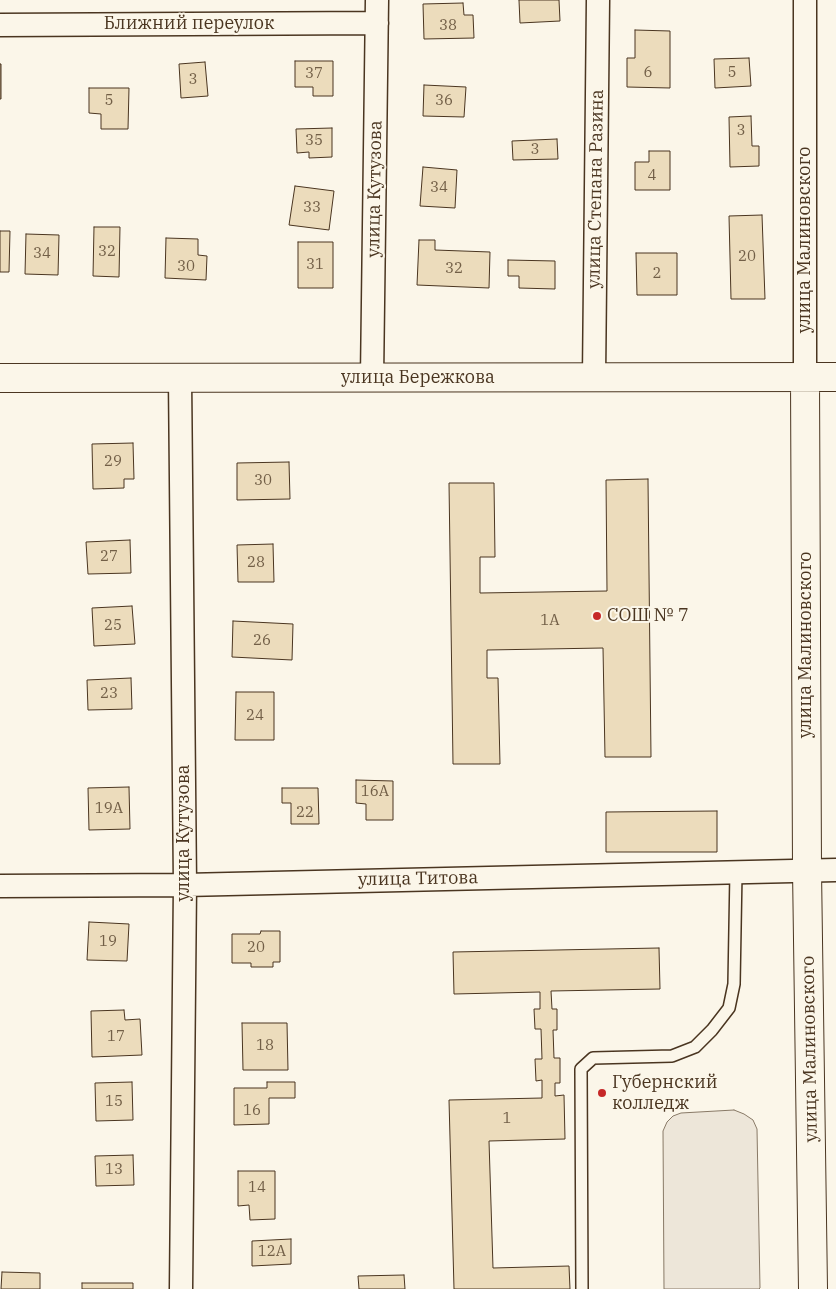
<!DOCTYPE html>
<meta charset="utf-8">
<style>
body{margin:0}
canvas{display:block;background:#fbf6e9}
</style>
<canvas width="836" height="1289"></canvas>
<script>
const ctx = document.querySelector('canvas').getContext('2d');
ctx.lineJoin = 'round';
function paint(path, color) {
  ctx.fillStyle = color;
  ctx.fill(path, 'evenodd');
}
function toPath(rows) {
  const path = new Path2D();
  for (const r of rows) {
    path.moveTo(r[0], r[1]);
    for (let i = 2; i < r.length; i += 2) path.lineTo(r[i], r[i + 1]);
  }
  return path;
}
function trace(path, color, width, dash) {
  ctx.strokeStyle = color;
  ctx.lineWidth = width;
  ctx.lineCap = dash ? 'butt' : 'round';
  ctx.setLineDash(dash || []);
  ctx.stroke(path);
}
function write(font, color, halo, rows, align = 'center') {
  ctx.font = font + ' "IBM Plex Serif",serif';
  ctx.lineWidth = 4;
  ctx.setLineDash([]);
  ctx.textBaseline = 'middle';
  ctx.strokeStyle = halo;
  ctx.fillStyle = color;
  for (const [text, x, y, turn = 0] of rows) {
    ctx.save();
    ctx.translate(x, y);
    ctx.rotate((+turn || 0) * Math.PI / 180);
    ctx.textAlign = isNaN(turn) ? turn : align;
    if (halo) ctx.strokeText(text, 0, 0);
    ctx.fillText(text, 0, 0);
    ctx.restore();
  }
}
const green = toPath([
 [734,1110,744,1114,753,1120,757,1129,760,1288,759,1289,664,1289,663,1131,667,1122,673,1116,681,1113,734,1110]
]);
paint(green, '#ede6d9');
trace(green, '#887966', 1);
const building = toPath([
 [519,0,559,0,560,21,520,23,519,0],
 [463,3,464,15,473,15,474,38,424,39,423,4,463,3],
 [635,30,670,31,670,88,627,87,627,58,635,58,635,30],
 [749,58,751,86,715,88,714,59,749,58],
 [295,61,333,61,333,96,313,96,313,87,295,87,295,61],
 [205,62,208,96,181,98,179,64,205,62],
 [0,64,1,64,1,99,0,99,0,64],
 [424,85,466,87,464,117,423,116,424,85],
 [89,88,129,88,128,129,101,129,101,114,89,113,89,88],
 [751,116,752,146,759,146,759,166,730,167,729,117,751,116],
 [332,128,332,157,309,158,309,152,297,153,296,129,332,128],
 [557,139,558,159,513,160,512,141,557,139],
 [649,151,670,151,670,190,635,190,635,162,649,162,649,151],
 [423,167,457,170,455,208,420,206,423,167],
 [295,186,334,191,329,230,289,225,295,186],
 [762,215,765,299,731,299,729,216,762,215],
 [94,227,120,227,119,277,93,276,94,227],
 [0,231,10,231,9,272,0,272,0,231],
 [26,234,59,235,58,275,25,274,26,234],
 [166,238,198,239,198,255,207,256,206,280,165,278,166,238],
 [419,240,435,240,435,250,490,252,489,288,417,285,419,240],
 [298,242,333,242,333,288,298,288,298,242],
 [636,253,677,253,677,295,637,295,636,253],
 [508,260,555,261,555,289,519,288,519,276,508,276,508,260],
 [133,443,134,479,124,479,124,488,93,489,92,444,133,443],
 [289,462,290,499,237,500,237,463,289,462],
 [648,479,651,757,605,757,603,648,487,650,487,678,498,678,500,764,453,764,449,483,494,483,495,557,480,557,480,593,607,591,606,480,648,479],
 [130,540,131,573,88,574,86,542,130,540],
 [273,544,274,582,238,582,237,545,273,544],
 [132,606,135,644,94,646,92,608,132,606],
 [233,621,293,624,292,660,232,657,233,621],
 [131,678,132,709,88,710,87,680,131,678],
 [236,692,274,692,274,740,235,740,236,692],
 [356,780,393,781,393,820,366,820,366,804,356,803,356,780],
 [129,787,130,829,89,830,88,788,129,787],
 [282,788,318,788,319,824,291,824,291,803,282,803,282,788],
 [717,811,717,852,606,852,606,812,717,811],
 [89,922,129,924,127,961,87,960,89,922],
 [261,931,280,931,280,962,273,962,273,967,251,967,251,963,232,963,232,934,260,934,261,931],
 [659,948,660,989,551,991,552,1009,557,1009,557,1030,553,1030,554,1058,560,1058,560,1083,555,1083,555,1096,564,1095,565,1139,489,1141,493,1268,569,1266,570,1289,454,1289,449,1100,542,1098,542,1080,536,1081,535,1059,542,1059,541,1029,535,1029,534,1009,540,1009,540,992,454,994,453,952,659,948],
 [124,1010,125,1020,140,1019,142,1055,92,1057,91,1011,124,1010],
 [242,1023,287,1023,288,1070,243,1070,242,1023],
 [132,1082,133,1120,96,1121,95,1083,132,1082],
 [267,1082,295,1082,295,1098,269,1098,269,1124,234,1125,234,1088,267,1088,267,1082],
 [133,1155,134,1185,96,1186,95,1156,133,1155],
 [238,1171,275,1171,275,1219,250,1220,249,1205,238,1206,238,1171],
 [291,1239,291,1264,252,1266,252,1241,291,1239],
 [2,1272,40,1273,40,1289,1,1289,2,1272],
 [404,1275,405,1289,359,1289,358,1276,404,1275],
 [82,1283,133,1283,133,1289,82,1289,82,1283]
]);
paint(building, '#ecdcbc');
trace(building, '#4a3520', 1);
const service = toPath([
 [582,1289,581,1069,593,1058,672,1056,695,1047,712,1030,729,1008,734,984,736,872]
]);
const minor = toPath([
 [0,25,377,23],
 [594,377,598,0],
 [805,377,805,0],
 [180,378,185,885,181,1289],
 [372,378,377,0],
 [0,886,185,885,836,870]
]);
const tertiary = toPath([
 [805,377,807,870,813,1289],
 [0,378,836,377]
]);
trace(service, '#4a3520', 14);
trace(minor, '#4a3520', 25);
trace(tertiary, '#4a3520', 30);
trace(service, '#fbf6e9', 11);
trace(minor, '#fbf6e9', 22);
trace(tertiary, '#fbf6e9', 28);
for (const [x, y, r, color] of [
 [597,616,5,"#c62828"],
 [602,1093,5,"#c62828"]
]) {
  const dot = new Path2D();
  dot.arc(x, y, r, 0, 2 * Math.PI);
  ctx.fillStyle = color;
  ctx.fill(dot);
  trace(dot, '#fbf6e9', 2);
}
write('15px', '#725f47', null, [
 ["38",448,26],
 ["6",648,73],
 ["5",732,73],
 ["37",314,74],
 ["3",193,80],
 ["5",109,101],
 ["36",444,101],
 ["3",741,131],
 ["35",314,141],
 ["3",535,150],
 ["4",652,176],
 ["34",439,188],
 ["33",312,208],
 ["32",107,252],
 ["34",42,254],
 ["20",747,257],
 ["31",315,265],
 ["30",186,267],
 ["32",454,269],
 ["2",657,274],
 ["29",113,462],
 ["30",263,481],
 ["27",109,557],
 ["28",256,563],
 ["1А",550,621],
 ["25",113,626],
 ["26",262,641],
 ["23",109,694],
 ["24",255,716],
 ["16А",375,792],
 ["19А",109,809],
 ["22",305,813],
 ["19",108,942],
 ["20",256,948],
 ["17",116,1037],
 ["18",265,1046],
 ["15",114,1102],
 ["16",252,1111],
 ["1",507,1119],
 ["13",114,1170],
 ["14",257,1188],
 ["12А",272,1252]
]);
write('18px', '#4a3520', '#fbf6e9', [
 ["Ближний переулок",189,24],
 ["улица Кутузова",375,189,-89],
 ["улица Степана Разина",596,189,-89],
 ["улица Малиновского",805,240,-90],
 ["улица Бережкова",418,378],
 ["улица Малиновского",806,645,-90],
 ["улица Кутузова",184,833,-90],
 ["улица Титова",418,879,-1],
 ["улица Малиновского",810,1049,-91]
]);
write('18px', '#4a3520', '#fbf6e9', [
 ["СОШ № 7",607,616],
 ["Губернский",612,1083],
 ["колледж",612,1104]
], 'left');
</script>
